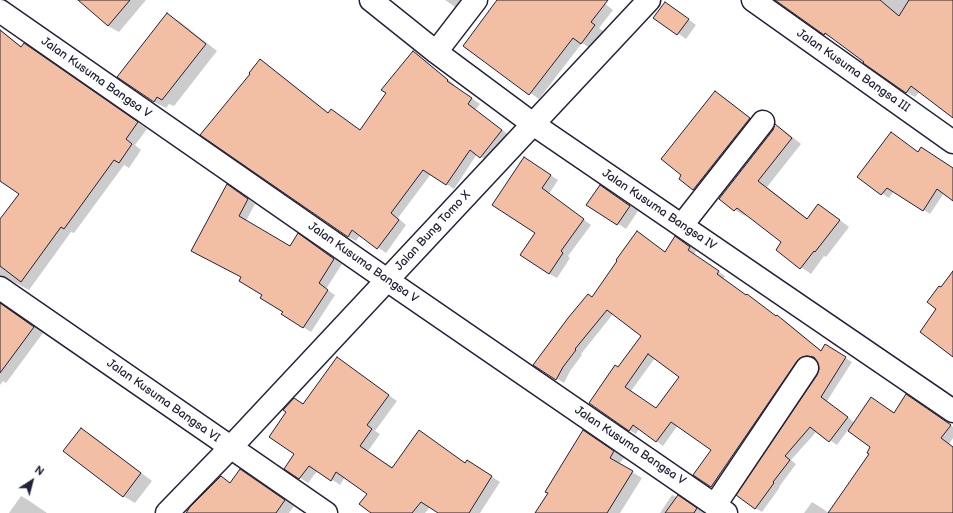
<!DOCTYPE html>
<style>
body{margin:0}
#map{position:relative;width:953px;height:513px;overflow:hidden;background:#fff;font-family:"Balsamiq Sans",sans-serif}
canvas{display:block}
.north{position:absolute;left:12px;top:461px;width:40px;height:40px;-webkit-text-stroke:3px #fff;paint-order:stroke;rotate:36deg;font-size:11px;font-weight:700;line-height:16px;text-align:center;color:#22223b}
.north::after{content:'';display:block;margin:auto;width:14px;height:18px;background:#22223b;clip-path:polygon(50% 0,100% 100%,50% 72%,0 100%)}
</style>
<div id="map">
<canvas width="953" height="513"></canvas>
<div class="north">N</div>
</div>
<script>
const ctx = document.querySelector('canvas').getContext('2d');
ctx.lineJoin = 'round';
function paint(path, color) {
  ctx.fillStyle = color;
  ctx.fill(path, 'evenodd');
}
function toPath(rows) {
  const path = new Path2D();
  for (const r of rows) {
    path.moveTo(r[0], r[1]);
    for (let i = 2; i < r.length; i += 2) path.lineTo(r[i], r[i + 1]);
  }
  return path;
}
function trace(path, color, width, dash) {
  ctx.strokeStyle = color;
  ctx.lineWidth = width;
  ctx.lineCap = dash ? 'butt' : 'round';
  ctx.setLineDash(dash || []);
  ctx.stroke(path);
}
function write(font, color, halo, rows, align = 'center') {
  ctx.font = font + ' "Balsamiq Sans",sans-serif';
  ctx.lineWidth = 3.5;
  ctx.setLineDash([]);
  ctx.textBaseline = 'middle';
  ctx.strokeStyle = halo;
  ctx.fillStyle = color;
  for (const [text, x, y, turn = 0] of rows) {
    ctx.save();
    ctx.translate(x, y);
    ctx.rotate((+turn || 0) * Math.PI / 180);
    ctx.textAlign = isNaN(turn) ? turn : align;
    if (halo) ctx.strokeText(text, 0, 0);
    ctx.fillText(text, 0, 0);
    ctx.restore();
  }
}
paint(toPath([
 [89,0,146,0,119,32,108,26],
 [445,0,465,0,458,9],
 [498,0,600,0,613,10,599,28,603,31,590,48,582,43,539,99,464,46],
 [776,0,953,0,953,116,920,91,915,97,906,92,834,38,833,39,824,34],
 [673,8,696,25,686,39,655,18],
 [167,15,179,21,217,51,174,106,169,104,166,108,154,102],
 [0,29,22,47,24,44,34,50,147,129,135,145,141,150,129,168,124,165,74,233,71,232,29,290,12,281,4,282,0,286,0,220,20,194,0,180],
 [413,52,421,57,455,85,454,86,480,104,475,110,509,135,489,162,477,154,454,189,431,174,398,218,406,225,386,253,360,235,356,241,348,237,201,134,251,74,260,60,268,65,329,113,361,130,387,93],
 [715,92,725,98,759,125,704,195,694,189,680,178],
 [776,126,785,131,801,144,767,187,808,219,819,205,828,211,849,227,826,257,824,256,811,274,777,250,783,242,746,214,745,216,735,210,720,198,774,130],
 [891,133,919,153,953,168,953,200,944,193,930,214,894,191,889,198,858,177],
 [532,163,558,180,549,194,591,225,568,256,570,258,557,278,549,274,536,233],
 [235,190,255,204,246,221,290,247,305,239,342,264,326,289,335,295,311,332,303,327,243,277],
 [608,191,638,211,626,229,588,204],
 [682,241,696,251,694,255,725,276,723,279,777,317,784,320,822,351,832,350,852,362,827,401,855,423,872,398,895,413,915,400,953,427,953,438,949,444,953,447,953,513,829,513,870,454,872,447,848,430,837,445,817,431,791,460,796,464,779,487,780,487,762,512,755,508,818,375,820,368,817,360,808,360,719,491,694,475,713,449,678,425,663,446,639,429,636,434,629,430,618,368,642,336,613,314,581,354,582,355,570,371,564,383,534,365,593,298],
 [655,358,681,377,656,409,631,391],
 [0,302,43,333,6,383,3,381,0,385],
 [337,358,397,401,375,431,380,434,368,451,393,468,466,464,476,466,500,482,480,513,440,513,430,507,425,513,372,513,369,493,345,477,340,485,318,470,308,483,285,468,295,454,294,399,304,404],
 [81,429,93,436,152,481,135,503,123,496],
 [593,437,624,458,619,464,642,478,620,513,538,513,549,493],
 [241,470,294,506,289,513,187,513,221,477,231,483],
 [672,495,686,501,704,513,660,513],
 [21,496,28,500,47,513,9,513],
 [812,502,820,507,829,513,804,513]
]), '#0003');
const building = toPath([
 [78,0,130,0,108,26,78,0],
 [497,0,608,0,591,22,595,25,581,44,573,38,529,95,463,46,497,0],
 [775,0,880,0,899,16,909,0,953,0,953,118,911,86,906,93,863,63,864,62,825,33,824,35,775,0],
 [665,2,689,19,677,35,653,18,665,2],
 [167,13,206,44,162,100,157,97,154,102,117,77,167,13],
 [0,30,21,47,24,43,138,122,126,139,132,144,119,163,114,160,64,229,61,227,21,282,0,266,0,219,19,194,0,181,0,30],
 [413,51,448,80,447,81,472,98,468,104,502,130,480,158,470,150,446,185,423,170,391,213,399,220,377,249,352,230,348,237,200,135,250,74,249,73,260,59,328,113,331,109,360,130,386,93,381,90,413,51],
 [715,91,750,118,693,190,679,179,681,175,661,159,715,91],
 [775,124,792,138,758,181,807,219,818,204,840,220,815,252,814,251,800,269,776,250,781,242,737,208,734,211,719,199,773,130,775,124],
 [891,132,918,152,921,147,953,168,953,201,937,189,923,211,887,188,881,195,857,177,891,132],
 [524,157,551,175,542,188,584,219,561,251,563,253,549,274,520,255,535,233,492,205,524,157],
 [227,184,248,199,239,216,290,246,298,233,334,259,319,283,328,290,303,328,281,314,283,312,260,298,262,295,239,281,241,277,191,251,227,184],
 [600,185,630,206,617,225,586,205,600,185],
 [637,231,665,252,675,236,690,247,688,250,719,271,717,274,746,295,747,294,776,316,777,315,821,351,825,344,846,357,821,397,848,417,829,442,810,427,785,456,790,460,773,482,774,483,755,509,736,495,817,375,819,369,818,363,814,357,807,356,802,357,797,361,711,487,693,475,711,450,671,422,656,442,633,425,629,431,589,403,615,365,618,367,641,336,607,310,575,349,576,350,563,367,556,380,533,365,568,318,588,294,592,297,617,261,616,260,637,231],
 [648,354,679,377,656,408,625,387,648,354],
 [953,271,953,357,920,332,936,309,927,302,939,286,941,287,953,271],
 [0,303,34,327,0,373,0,303],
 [337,357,389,395,367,425,372,429,360,446,392,468,419,430,465,463,467,460,492,476,469,513,438,513,421,502,412,513,371,513,359,504,367,494,336,472,331,481,309,466,299,479,284,469,294,454,269,437,286,412,283,410,284,409,294,398,303,404,337,357],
 [906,394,951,425,941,438,953,447,953,513,828,513,869,454,867,453,870,447,848,431,871,397,894,413,906,394],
 [81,428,141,473,123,497,63,451,81,428],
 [583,430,614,451,610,458,633,471,607,513,535,513,548,493,545,492,583,430],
 [240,469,285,500,276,513,186,513,190,507,221,476,230,483,240,469],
 [678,495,697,508,694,513,665,513,678,495]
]);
paint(building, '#f2bfa4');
trace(building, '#22223b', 1);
const minor = toPath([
 [371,0,436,52,533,124,953,411],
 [753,0,953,142],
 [0,11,387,280,726,513],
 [436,52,476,0],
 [682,225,763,122],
 [0,288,326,513],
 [715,505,807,368],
 [167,513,231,447,649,0]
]);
trace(minor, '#22223b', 25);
trace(minor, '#fff', 22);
write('12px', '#22223b', '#fff', [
 ["Jalan Kusuma Bangsa III",853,71,35],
 ["Jalan Kusuma Bangsa V",96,78,35],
 ["Jalan Kusuma Bangsa IV",659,210,34],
 ["Jalan Bung Tomo X",433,231,-47],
 ["Jalan Kusuma Bangsa V",363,263,35],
 ["Jalan Kusuma Bangsa VI",163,401,35],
 ["Jalan Kusuma Bangsa V",630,446,34]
]);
</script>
